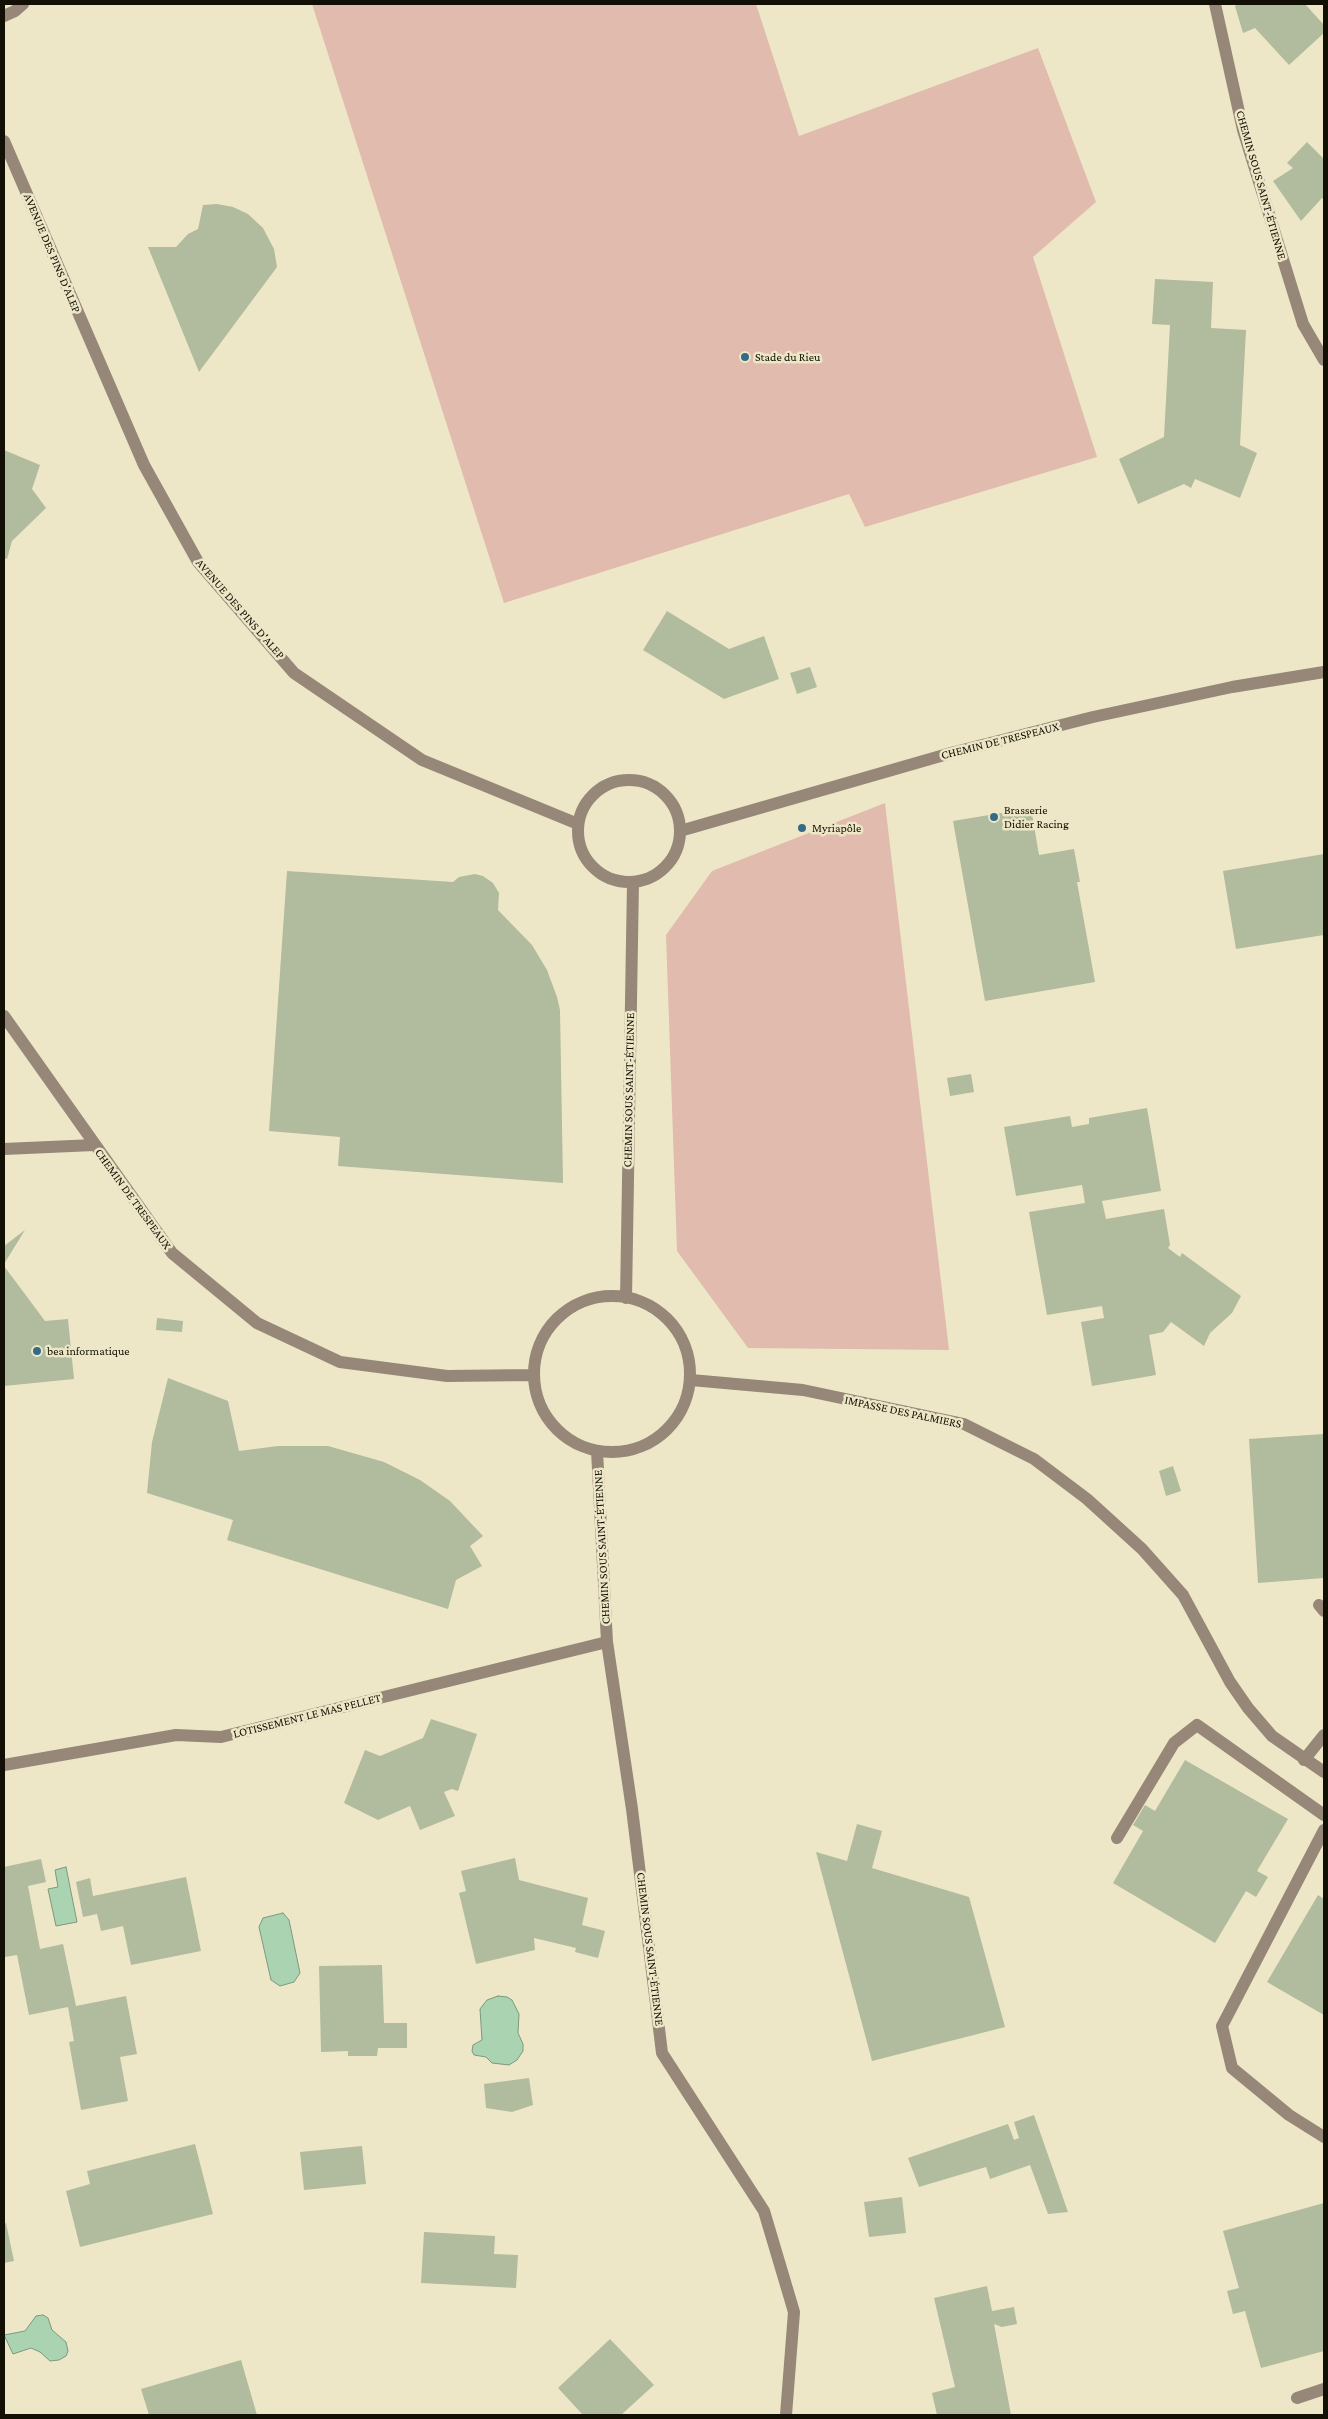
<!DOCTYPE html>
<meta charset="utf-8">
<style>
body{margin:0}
#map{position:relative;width:1328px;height:2419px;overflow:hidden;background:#eee7c7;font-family:"Crimson Pro",serif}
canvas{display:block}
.frame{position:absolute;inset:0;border:5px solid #121005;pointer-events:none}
</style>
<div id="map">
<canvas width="1328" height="2419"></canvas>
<div class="frame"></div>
</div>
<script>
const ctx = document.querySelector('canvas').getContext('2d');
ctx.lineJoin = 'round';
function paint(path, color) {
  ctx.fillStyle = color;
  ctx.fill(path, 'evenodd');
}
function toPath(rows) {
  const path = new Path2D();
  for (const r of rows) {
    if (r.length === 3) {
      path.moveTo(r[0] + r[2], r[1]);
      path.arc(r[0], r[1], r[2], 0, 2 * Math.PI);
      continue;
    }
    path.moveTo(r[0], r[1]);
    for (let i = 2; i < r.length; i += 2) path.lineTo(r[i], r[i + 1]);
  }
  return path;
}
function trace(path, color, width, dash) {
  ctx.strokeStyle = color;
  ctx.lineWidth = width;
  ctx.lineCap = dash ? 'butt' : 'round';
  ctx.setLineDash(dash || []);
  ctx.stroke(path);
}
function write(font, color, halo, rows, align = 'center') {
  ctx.font = font + ' "Crimson Pro",serif';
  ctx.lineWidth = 5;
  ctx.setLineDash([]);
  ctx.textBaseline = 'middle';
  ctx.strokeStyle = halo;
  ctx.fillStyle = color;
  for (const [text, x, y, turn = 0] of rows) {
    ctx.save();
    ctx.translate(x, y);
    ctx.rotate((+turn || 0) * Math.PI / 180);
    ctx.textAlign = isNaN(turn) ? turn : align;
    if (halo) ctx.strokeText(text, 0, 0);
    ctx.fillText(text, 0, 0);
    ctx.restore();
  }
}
paint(toPath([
 [312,4,756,4,799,136,1038,48,1096,202,1033,257,1097,457,865,527,849,494,504,603],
 [885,803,949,1350,748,1348,677,1251,666,935,712,871]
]), '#e0bbae');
const water = toPath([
 [66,1867,77,1922,56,1926,48,1889,58,1887,55,1870,66,1867],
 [283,1913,289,1920,300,1973,294,1982,280,1986,271,1980,259,1927,263,1918,283,1913],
 [498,1996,507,1997,512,2000,519,2014,518,2033,523,2044,523,2051,517,2060,509,2065,492,2063,486,2057,474,2055,472,2051,473,2045,482,2040,480,2009,487,2000,498,1996],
 [43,2315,48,2318,52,2330,66,2342,68,2351,66,2356,59,2360,50,2361,40,2352,31,2348,13,2354,4,2335,25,2331,36,2316,43,2315]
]);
paint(water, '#a9d3b1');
trace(water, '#7c987d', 1);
paint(toPath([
 [1238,4,1305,4,1324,25,1324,33,1289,65,1255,28,1243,33,1235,6],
 [1307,142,1324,159,1324,200,1322,198,1301,221,1273,181,1293,168,1287,163],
 [217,204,233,207,248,214,263,228,274,249,277,267,199,372,148,247,176,247,188,234,198,229,203,205],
 [1155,279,1213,282,1211,328,1246,330,1240,445,1257,453,1240,498,1195,479,1191,488,1184,484,1138,504,1119,459,1164,437,1170,325,1152,324],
 [4,450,40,465,32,489,46,508,12,541,7,559,4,558],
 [667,611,729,649,764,636,779,679,724,699,643,650],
 [810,667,817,687,797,694,790,673],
 [1031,808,1039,855,1074,849,1080,882,1077,882,1095,982,985,1001,953,821],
 [1324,854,1324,935,1236,949,1223,871],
 [287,871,453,882,459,877,475,874,483,876,493,883,499,893,498,910,532,945,547,970,557,997,560,1010,563,1183,338,1166,340,1137,269,1131],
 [971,1074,974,1092,950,1096,947,1078],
 [1147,1108,1161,1191,1102,1201,1106,1219,1164,1209,1170,1245,1168,1248,1180,1257,1182,1253,1241,1296,1232,1313,1210,1333,1204,1346,1171,1322,1163,1332,1149,1335,1156,1375,1092,1386,1081,1322,1104,1318,1102,1306,1047,1315,1029,1212,1085,1203,1082,1185,1016,1196,1004,1127,1070,1116,1072,1127,1089,1124,1089,1118],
 [25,1230,4,1264,4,1246],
 [4,1266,45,1321,68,1319,74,1379,4,1386],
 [157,1318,183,1321,182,1332,156,1330],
 [168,1378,228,1401,239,1451,278,1446,328,1446,384,1462,420,1480,450,1501,483,1536,470,1546,482,1566,456,1580,448,1609,227,1540,233,1520,147,1493,152,1442],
 [1324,1434,1324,1578,1258,1583,1249,1439],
 [1173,1466,1181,1491,1166,1496,1159,1471],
 [431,1719,477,1734,458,1791,452,1789,444,1792,455,1816,420,1830,410,1806,378,1820,344,1803,365,1750,380,1756,423,1738],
 [1185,1760,1288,1819,1257,1871,1268,1877,1256,1897,1246,1891,1215,1943,1113,1883,1143,1831,1133,1825,1145,1805,1155,1811],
 [857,1824,882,1831,872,1868,969,1897,1005,2027,872,2061,816,1852,847,1861],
 [515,1858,519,1880,588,1898,582,1925,605,1931,598,1958,575,1952,576,1948,534,1938,535,1950,476,1964,459,1893,466,1891,461,1871],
 [41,1859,46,1882,28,1886,40,1949,63,1944,76,2006,126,1996,137,2054,120,2057,128,2101,81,2110,69,2042,74,2041,68,2007,29,2015,17,1955,5,1957,4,1867],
 [186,1877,201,1951,131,1965,123,1926,101,1931,97,1914,83,1917,76,1882,90,1878,93,1896],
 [1318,1895,1324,1899,1324,2015,1267,1982],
 [382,1965,384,2023,407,2023,407,2048,378,2048,377,2056,348,2056,348,2051,321,2052,319,1966],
 [529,2078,533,2105,512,2112,486,2108,484,2084],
 [1034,2115,1068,2212,1048,2214,1030,2165,990,2179,986,2167,919,2187,908,2158,1008,2124,1014,2140,1019,2138,1014,2122],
 [195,2144,213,2214,80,2247,66,2191,90,2184,87,2171],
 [362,2146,366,2184,304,2190,300,2152],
 [902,2197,906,2233,869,2237,864,2202],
 [1324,2203,1324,2351,1261,2368,1245,2311,1233,2314,1227,2291,1239,2288,1223,2231],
 [6,2223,14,2261,4,2263,4,2224],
 [424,2232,495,2236,494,2254,518,2255,516,2288,421,2283],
 [987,2286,992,2311,1014,2307,1017,2324,1002,2327,994,2324,1011,2415,937,2415,932,2393,955,2387,934,2298],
 [610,2339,654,2385,621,2415,583,2415,558,2388],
 [241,2360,257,2415,149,2415,141,2389]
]), '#b1bb9e');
trace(toPath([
 [4,1149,94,1145],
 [1319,1605,1324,1611],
 [1304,1760,1324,1735],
 [1324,1830,1222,2026,1232,2068,1289,2115,1324,2137],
 [1117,1838,1174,1743,1197,1725,1324,1815],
 [1297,2398,1324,2389]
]), '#968778', 12);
trace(toPath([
 [1215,4,1243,130,1303,324,1324,360],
 [4,16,15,11,23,4],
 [4,141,144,465,198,562,294,673,422,760,578,824],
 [629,831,51],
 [680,831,951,753,1093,717,1232,687,1324,672],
 [4,1016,172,1253,257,1323,340,1362,447,1376,534,1375],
 [612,1374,78],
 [626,1298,633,882],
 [691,1380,803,1390,964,1424,1034,1459,1087,1499,1142,1549,1183,1595,1230,1682,1248,1708,1272,1736,1324,1772],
 [597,1451,607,1642,632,1809,662,2053,764,2211,794,2312,786,2415],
 [4,1765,176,1735,221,1737,607,1642]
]), '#968778', 12);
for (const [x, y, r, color] of [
 [745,357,5,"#346c86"],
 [994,817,5,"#346c86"],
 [802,828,5,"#346c86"],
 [37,1351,5,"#346c86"]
]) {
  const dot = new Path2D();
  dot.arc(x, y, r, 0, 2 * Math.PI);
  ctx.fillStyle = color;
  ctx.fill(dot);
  trace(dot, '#eee7c7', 2);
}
write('12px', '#121005', '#eee7c7', [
 ["CHEMIN SOUS SAINT-ÉTIENNE",1261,185,74],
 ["AVENUE DES PINS D'ALEP",52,253,67],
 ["AVENUE DES PINS D'ALEP",240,609,49],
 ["CHEMIN DE TRESPEAUX",1000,741,-14],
 ["CHEMIN SOUS SAINT-ÉTIENNE",629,1090,-89],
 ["CHEMIN DE TRESPEAUX",133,1199,54],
 ["IMPASSE DES PALMIERS",903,1412,12],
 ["CHEMIN SOUS SAINT-ÉTIENNE",602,1547,-93],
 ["LOTISSEMENT LE MAS PELLET",307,1716,-14],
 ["CHEMIN SOUS SAINT-ÉTIENNE",650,1949,83]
]);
write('12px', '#121005', '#eee7c7', [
 ["Stade du Rieu",755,357],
 ["Brasserie",1004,810],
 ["Didier Racing",1004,824],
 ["Myriapôle",812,828],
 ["bea informatique",47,1351]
], 'left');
</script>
